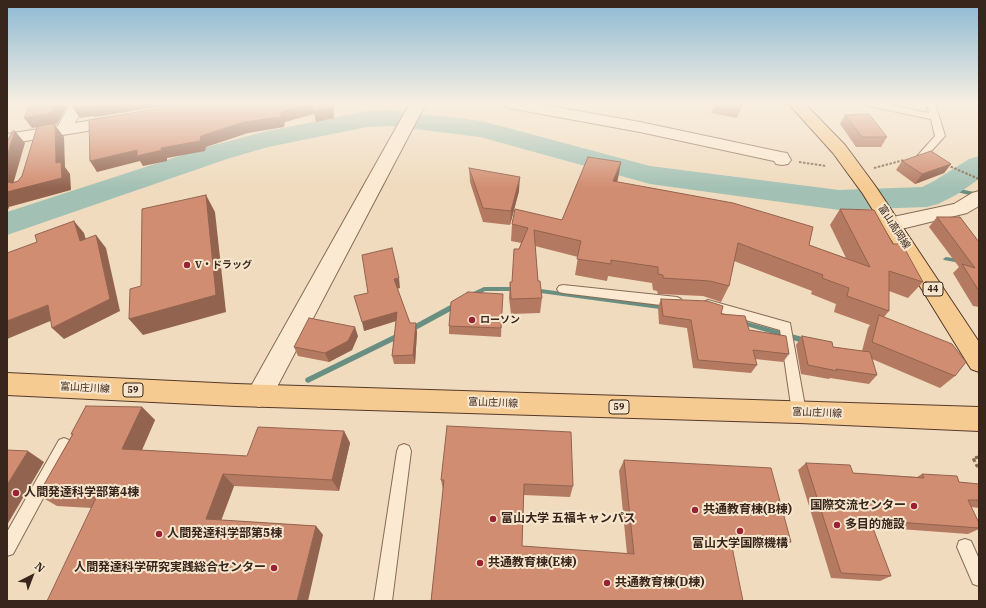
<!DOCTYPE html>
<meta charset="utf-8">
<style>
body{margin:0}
#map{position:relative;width:986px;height:608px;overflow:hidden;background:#f0dbbe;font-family:"IBM Plex Serif",serif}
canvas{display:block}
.frame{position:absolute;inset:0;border:8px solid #38251b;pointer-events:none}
.north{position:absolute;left:12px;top:556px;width:40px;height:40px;-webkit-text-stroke:3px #f7e6ce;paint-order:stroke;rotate:42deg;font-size:11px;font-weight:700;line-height:16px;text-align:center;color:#38251b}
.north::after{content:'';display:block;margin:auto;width:14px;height:18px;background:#38251b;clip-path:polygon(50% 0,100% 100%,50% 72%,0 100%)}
</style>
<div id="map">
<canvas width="986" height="608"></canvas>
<div class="frame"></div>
<div class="north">N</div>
</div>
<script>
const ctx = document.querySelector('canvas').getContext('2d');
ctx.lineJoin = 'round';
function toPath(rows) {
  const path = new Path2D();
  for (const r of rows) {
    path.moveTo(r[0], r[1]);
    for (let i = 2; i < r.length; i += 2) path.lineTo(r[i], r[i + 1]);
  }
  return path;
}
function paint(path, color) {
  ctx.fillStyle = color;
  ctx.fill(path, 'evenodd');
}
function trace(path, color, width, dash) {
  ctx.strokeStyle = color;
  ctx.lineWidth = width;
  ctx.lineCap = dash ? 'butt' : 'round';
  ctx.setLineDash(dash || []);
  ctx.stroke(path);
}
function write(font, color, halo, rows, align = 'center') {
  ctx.font = font + ' "IBM Plex Serif","Noto Sans JP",serif';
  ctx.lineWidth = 4;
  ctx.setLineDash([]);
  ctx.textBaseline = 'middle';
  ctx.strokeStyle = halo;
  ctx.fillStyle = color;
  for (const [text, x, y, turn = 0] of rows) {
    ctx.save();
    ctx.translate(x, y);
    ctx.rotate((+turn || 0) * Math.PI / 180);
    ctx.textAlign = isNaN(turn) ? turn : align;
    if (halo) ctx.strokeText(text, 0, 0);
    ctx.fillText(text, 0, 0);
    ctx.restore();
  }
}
paint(toPath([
 [945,186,979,193,979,197,943,189,943,187,945,186],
 [946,257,960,259,963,261,960,263,944,260,943,259,946,257],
 [484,287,516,287,519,289,516,291,485,291,473,298,469,298,468,296,469,294,484,287],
 [531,288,533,288,667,306,669,306,670,308,669,310,667,310,533,292,531,292,530,290,531,288],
 [454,303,458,303,459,305,458,307,412,332,408,332,407,330,408,328,454,303],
 [738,320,740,320,806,338,808,339,809,341,808,343,806,344,740,324,738,324,737,322,738,320],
 [402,331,404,332,405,334,404,336,310,382,308,383,306,382,305,380,306,378,402,331]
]), '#688f81');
paint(toPath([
 [390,110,482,121,650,166,839,190,922,187,934,181,969,159,979,156,979,179,956,195,938,204,927,207,839,210,650,184,480,137,390,126,367,127,268,147,227,159,7,235,7,212,207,147,263,132,367,111,390,110]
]), '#a2c1b4');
const lane = toPath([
 [864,103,879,103,929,113,927,103,935,103,945,136,925,158,919,158,917,156,919,154,935,136,931,119,868,106,864,103],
 [563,285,677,297,681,299,683,302,681,305,677,307,563,293,559,292,557,289,559,286,563,285],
 [708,300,790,323,806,412,804,416,799,418,794,416,792,412,780,330,704,308,702,305,704,302,708,300],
 [64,438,69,440,71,445,69,450,13,554,7,556,7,532,59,440,64,438],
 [404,444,409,446,411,451,392,601,374,601,397,451,399,446,404,444],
 [965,539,971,541,979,559,979,586,973,584,957,547,959,541,965,539]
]);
const street = toPath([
 [70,103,86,103,75,123,118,116,124,118,126,121,124,124,118,126,7,144,7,134,58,126,70,103],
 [410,103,426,103,268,404,259,407,250,404,247,396,250,388,410,103],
 [501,103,533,103,640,122,781,152,787,153,791,160,788,164,782,165,776,164,774,161,640,132,509,108,504,106,501,103],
 [979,191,979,206,967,213,893,231,886,229,883,224,886,219,893,217,954,204,972,193,979,191]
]);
const primary = toPath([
 [788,103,804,103,845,145,876,187,979,342,979,372,971,369,863,194,833,153,788,103],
 [7,373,236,384,979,407,979,431,799,423,236,406,7,395,7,373]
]);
trace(lane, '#896b56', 2);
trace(street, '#896b56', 2);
trace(primary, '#56392a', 2);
trace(toPath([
 [799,162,826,166],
 [947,165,979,179],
 [874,168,904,160]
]), '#896b56', 2, [2.5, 1.5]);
trace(toPath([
 [979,457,973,458,977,466,979,466]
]), '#896b56', 3, [4, 2.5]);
paint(lane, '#fbe9d1');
paint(street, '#fbe9d1');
paint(primary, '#f6cb92');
paint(toPath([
 [715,103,743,103,737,118,711,113],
 [845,115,887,137,881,147,856,147,840,124],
 [902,161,951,164,944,173,915,184,896,170],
 [469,168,519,191,510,225,483,222,470,182],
 [618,179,617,182,809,245,846,258,830,225,840,209,893,244,923,282,908,298,889,291,889,311,884,317,955,376,940,388,872,359,877,375,869,384,830,378,829,379,801,374,796,345,802,336,833,347,862,351,868,328,870,325,834,312,836,304,811,294,812,291,734,261,729,286,721,302,703,296,658,294,657,291,653,290,652,283,608,276,607,281,575,275,578,257,535,246,538,281,542,298,540,313,511,314,509,298,510,282,512,282,519,249,521,243,511,241,512,224,562,220],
 [937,217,979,242,979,307,973,306,953,273,959,267,929,227],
 [397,288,410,323,417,332,415,364,394,364,392,356,396,321,364,331,368,293,400,288],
 [661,299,721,314,789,354,783,362,755,359,757,365,751,373,693,368,687,328,659,324,658,307],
 [502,303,501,337,449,334,449,326],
 [358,336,352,350,329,362,298,356,294,347],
 [142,407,155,420,142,450,247,456,344,431,350,443,339,491,234,486,221,520,316,526,323,535,92,508,57,506,38,495,72,435,71,434],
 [624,460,791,542,778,550,732,547,431,601,443,490,441,480,573,486,570,497,524,495,522,546,627,554,619,471],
 [806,463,853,473,917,477,922,474,959,482,979,484,979,508,971,507,979,523,979,529,968,534,872,527,891,576,880,581,831,578,798,470]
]), '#b47961');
paint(toPath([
 [56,103,69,103,57,124,32,128,24,118],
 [115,103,184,103,95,117,94,116,80,118,73,108,89,106],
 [312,103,334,103,334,118,316,122,314,114,285,122,284,127,248,133,206,147,205,151,167,158,167,161,143,166,140,161,97,172,90,161,137,150,161,148,201,136,244,122],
 [55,125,64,137,65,167,70,174,71,190,9,207,7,213,7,156,15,131,25,143,12,188,56,163],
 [621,162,618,179,610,198,613,181],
 [951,164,944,173,915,184,922,174],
 [520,177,519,191,510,225,511,211],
 [206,195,215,212,226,312,143,335,129,319],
 [74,221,84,233,90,253,80,241],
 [96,235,106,248,120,311,64,339,52,328],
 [399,278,400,288,396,289,394,279],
 [48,305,60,317,7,339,7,321],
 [397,312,399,320,364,331,362,322],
 [416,323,417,332,415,364,413,355],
 [355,327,358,336,352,350,329,362,325,353],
 [142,407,155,420,137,461,122,449],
 [344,431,350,443,339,491,332,480],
 [28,451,44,462,7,525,7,485],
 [223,474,234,486,218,529,206,519],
 [316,526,323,535,308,601,297,601]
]), '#92634f');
const building = toPath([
 [30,103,56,103,50,113,24,118,30,103],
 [76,103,115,103,89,107,89,106,73,108,76,103],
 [192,103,332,103,332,107,313,111,312,103,281,112,281,117,244,122,201,136,200,141,161,148,162,150,137,156,137,150,90,161,89,120,192,103],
 [869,114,887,137,862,137,845,115,869,114],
 [50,124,55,125,56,163,61,162,62,178,7,192,7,182,12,183,18,181,22,176,37,127,50,124],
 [13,131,15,131,7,156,7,141,13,131],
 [931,151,951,164,922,174,902,161,931,151],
 [588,157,621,162,613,181,733,203,813,227,809,245,870,267,840,209,874,210,893,244,902,244,923,282,889,271,889,311,847,296,849,288,822,278,823,275,738,243,729,286,710,281,663,278,663,275,658,274,658,267,611,260,611,264,577,259,581,241,534,230,538,281,540,281,542,298,511,299,510,282,512,282,514,249,519,249,528,228,512,224,515,209,562,220,588,157],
 [469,168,520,177,511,211,483,208,469,168],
 [206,195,216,295,129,319,130,289,141,286,142,209,206,195],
 [937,217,960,217,979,242,979,291,962,264,975,268,937,217],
 [74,221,80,241,96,235,110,299,52,328,48,305,7,321,7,253,37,242,35,235,74,221],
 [392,248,399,278,394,279,410,323,416,323,413,355,392,356,397,312,362,322,354,296,368,293,362,255,392,248],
 [468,292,503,294,501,328,449,326,451,302,468,292],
 [661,299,707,301,723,306,721,314,745,316,749,330,786,336,789,354,753,350,757,365,698,360,691,320,663,316,661,299],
 [879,315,952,344,966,362,955,376,872,342,879,315],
 [309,318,355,327,348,341,325,353,294,347,309,318],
 [802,336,832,342,833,347,870,352,877,375,836,369,837,371,808,365,802,336],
 [86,406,142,407,122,449,247,456,258,427,344,431,332,480,223,474,206,519,316,526,297,601,47,601,96,498,38,495,73,434,71,434,86,406],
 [447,426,571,432,573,486,524,484,522,546,634,554,624,460,771,468,791,542,730,537,743,601,431,601,444,480,441,480,447,426],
 [7,450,28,451,7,485,7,450],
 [806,463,850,465,853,473,924,478,922,474,957,476,959,482,979,484,979,500,968,500,979,523,979,528,870,520,891,576,841,573,806,463]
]);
paint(building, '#d18d71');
trace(building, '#92634f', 1);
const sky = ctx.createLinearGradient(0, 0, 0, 188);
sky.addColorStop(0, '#8cb9d3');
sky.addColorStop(0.55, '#f8efe2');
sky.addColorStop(1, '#f8efe200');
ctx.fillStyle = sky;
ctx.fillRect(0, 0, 986, 188);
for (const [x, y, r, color] of [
 [187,265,4,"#9b2233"],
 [472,320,4,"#9b2233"],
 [16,493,4,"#9b2233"],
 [914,506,4,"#9b2233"],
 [695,510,4,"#9b2233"],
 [493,519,4,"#9b2233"],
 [837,525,4,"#9b2233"],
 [740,531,4,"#9b2233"],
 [159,534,4,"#9b2233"],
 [480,563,4,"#9b2233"],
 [274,568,4,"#9b2233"],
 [607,583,4,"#9b2233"]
]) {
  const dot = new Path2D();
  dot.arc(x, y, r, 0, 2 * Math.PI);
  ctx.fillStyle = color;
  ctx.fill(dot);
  trace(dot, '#f7e6ce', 1.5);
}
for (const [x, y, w] of [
 [933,289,20],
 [133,390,20],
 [619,407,20]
]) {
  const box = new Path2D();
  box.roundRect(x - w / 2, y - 7, w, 14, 3);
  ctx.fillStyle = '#f7e6ce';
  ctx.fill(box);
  trace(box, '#38251b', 1);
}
write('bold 9px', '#38251b', null, [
 ["44",933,289],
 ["59",133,390],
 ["59",619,407]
]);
write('10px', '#38251b', '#f7e6ce', [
 ["富山高岡線",894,227,57],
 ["富山庄川線",85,388,3],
 ["富山庄川線",493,403,2],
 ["富山庄川線",817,413,2]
]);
write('bold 10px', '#38251b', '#f7e6ce', [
 ["V・ドラッグ",195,265],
 ["ローソン",480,320]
], 'left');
write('bold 12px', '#38251b', '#f7e6ce', [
 ["人間発達科学部第4棟",24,493],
 ["国際交流センター",906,506,"right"],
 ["共通教育棟(B棟)",703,510],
 ["富山大学 五福キャンパス",501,519],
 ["多目的施設",845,525],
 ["人間発達科学部第5棟",167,534],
 ["富山大学国際機構",740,544,"center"],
 ["共通教育棟(E棟)",488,563],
 ["人間発達科学研究実践総合センター",266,568,"right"],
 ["共通教育棟(D棟)",615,583]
], 'left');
</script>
